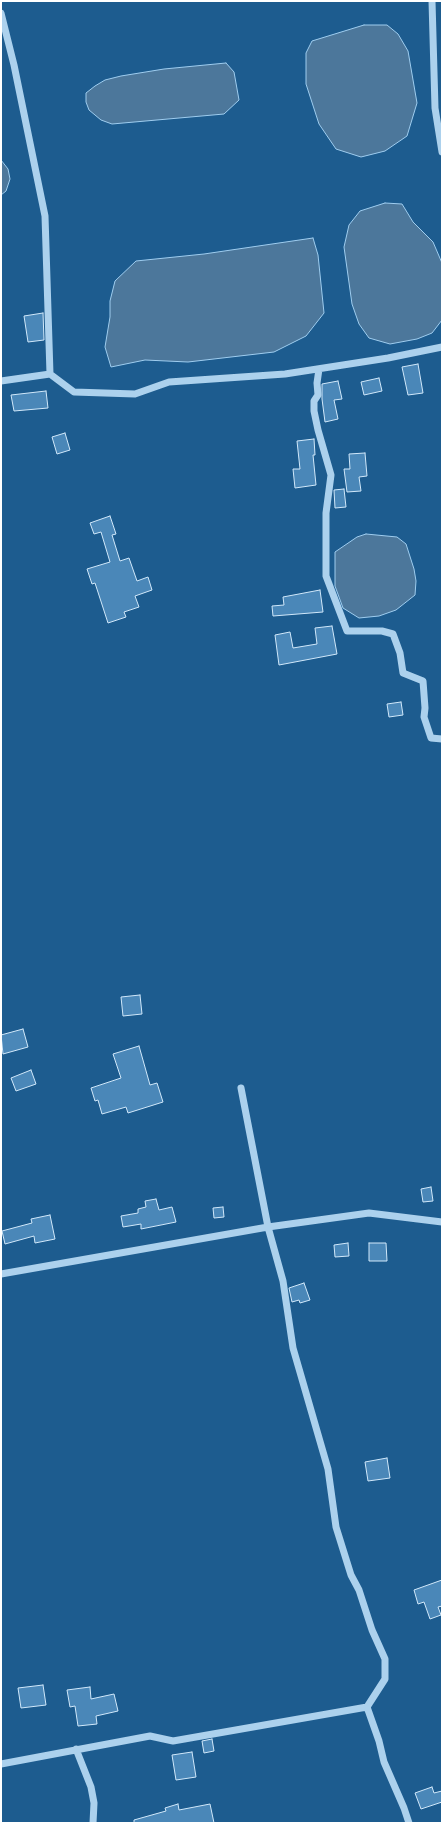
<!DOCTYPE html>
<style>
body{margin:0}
#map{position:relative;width:443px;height:1824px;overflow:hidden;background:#1d5c8f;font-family:Jost,sans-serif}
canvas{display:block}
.frame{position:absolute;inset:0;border:2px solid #fff;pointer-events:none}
</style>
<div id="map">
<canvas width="443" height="1824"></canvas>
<div class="frame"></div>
</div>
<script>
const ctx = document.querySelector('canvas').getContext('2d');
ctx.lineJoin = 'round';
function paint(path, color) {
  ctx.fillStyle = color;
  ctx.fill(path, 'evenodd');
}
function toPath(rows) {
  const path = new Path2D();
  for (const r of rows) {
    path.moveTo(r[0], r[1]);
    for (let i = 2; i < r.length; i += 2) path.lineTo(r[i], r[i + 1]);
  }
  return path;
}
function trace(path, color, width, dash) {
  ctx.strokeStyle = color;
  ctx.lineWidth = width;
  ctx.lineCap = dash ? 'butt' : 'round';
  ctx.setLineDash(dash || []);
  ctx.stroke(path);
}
const water = toPath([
 [364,25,387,25,398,34,408,51,417,103,407,136,385,151,361,157,336,149,319,124,306,84,306,53,312,41,364,25],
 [226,63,234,72,239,100,224,114,112,124,101,120,89,110,86,102,86,93,95,86,105,80,121,76,164,69,226,63],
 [1,160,8,169,10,179,6,191,1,195,1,160],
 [385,203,402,204,413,222,433,242,442,263,442,320,432,333,417,339,390,344,369,338,359,324,352,304,344,247,349,225,360,211,385,203],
 [313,238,318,255,324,313,306,336,274,352,188,362,145,360,111,367,105,347,110,317,110,301,115,281,136,261,204,254,313,238],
 [366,534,397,537,406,544,414,569,416,581,415,595,396,610,379,616,359,618,343,608,335,586,335,552,357,537,366,534]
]);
paint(water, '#4c779b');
trace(water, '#9fcdef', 1);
const building = toPath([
 [43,313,44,340,28,342,24,316,43,313],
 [418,364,423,393,408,395,402,367,418,364],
 [379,378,382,391,364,395,361,382,379,378],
 [338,381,342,399,334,400,338,419,325,422,322,399,322,384,338,381],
 [46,391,48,408,14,411,11,395,46,391],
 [65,433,70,450,57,454,52,437,65,433],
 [314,439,315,455,313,455,316,485,295,488,293,469,300,469,297,441,314,439],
 [365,453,367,476,359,477,361,491,347,492,344,469,350,469,349,454,365,453],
 [344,489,346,507,335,508,334,490,344,489],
 [110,516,116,534,112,535,120,561,129,558,137,581,148,577,152,590,135,596,139,607,124,612,126,617,108,623,95,583,92,584,87,569,110,562,101,532,94,534,90,523,110,516],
 [320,590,323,612,273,616,272,606,284,605,283,597,320,590],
 [332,626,337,654,279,665,275,635,290,632,293,648,317,644,315,628,332,626],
 [401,702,403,715,389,717,387,704,401,702],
 [140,995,142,1014,123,1016,121,997,140,995],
 [23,1029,28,1047,3,1054,1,1035,23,1029],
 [139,1046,150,1085,157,1083,163,1102,128,1113,126,1107,102,1114,98,1100,95,1101,91,1088,121,1078,113,1054,139,1046],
 [31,1070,36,1084,16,1091,11,1078,31,1070],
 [431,1187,433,1201,423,1202,421,1189,431,1187],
 [156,1199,159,1210,172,1207,176,1222,141,1229,141,1224,123,1227,121,1216,138,1213,138,1209,146,1207,145,1201,156,1199],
 [223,1207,224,1217,214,1218,213,1208,223,1207],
 [50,1215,55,1239,35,1243,34,1236,5,1244,2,1231,32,1223,31,1219,50,1215],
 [348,1243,349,1256,335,1257,334,1245,348,1243],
 [369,1243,386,1243,387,1261,369,1261,369,1243],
 [304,1283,310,1300,300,1303,299,1300,292,1302,289,1288,304,1283],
 [387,1458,390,1478,368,1481,365,1462,387,1458],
 [442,1580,442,1606,438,1607,441,1615,430,1619,424,1602,418,1604,414,1590,442,1580],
 [43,1685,46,1705,21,1708,18,1688,43,1685],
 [90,1687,91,1699,114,1694,118,1711,96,1716,97,1724,78,1726,75,1706,70,1707,67,1690,90,1687],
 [212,1739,214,1751,204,1753,202,1741,212,1739],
 [192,1752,196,1777,176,1780,172,1755,192,1752],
 [432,1787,434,1793,442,1791,442,1802,421,1809,415,1793,432,1787],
 [178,1804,179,1810,210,1804,214,1823,134,1823,134,1820,166,1811,165,1808,178,1804]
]);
paint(building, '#4a87b8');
trace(building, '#d1e8fa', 1);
trace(toPath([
 [432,1,435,108,442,152],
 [1,13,14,65,45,216,50,374,1,381],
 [319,369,317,383,318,395,314,401,314,411,318,430,331,475,326,513,326,576,347,631,382,631,393,634,400,653,403,673,423,681,425,708,424,717,431,738,442,739],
 [50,374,74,392,135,394,169,382,285,374,388,358,442,347],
 [1,1274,268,1227,241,1088],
 [367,1707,379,1741,384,1762,404,1808,409,1823],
 [76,1749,91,1787,94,1803,93,1823],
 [1,1764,150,1736,173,1741,367,1707,385,1679,385,1659,372,1630,359,1590,351,1575,336,1527,328,1469,293,1348,283,1281,268,1227,369,1213,442,1222]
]), '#acd1ed', 7);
</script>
